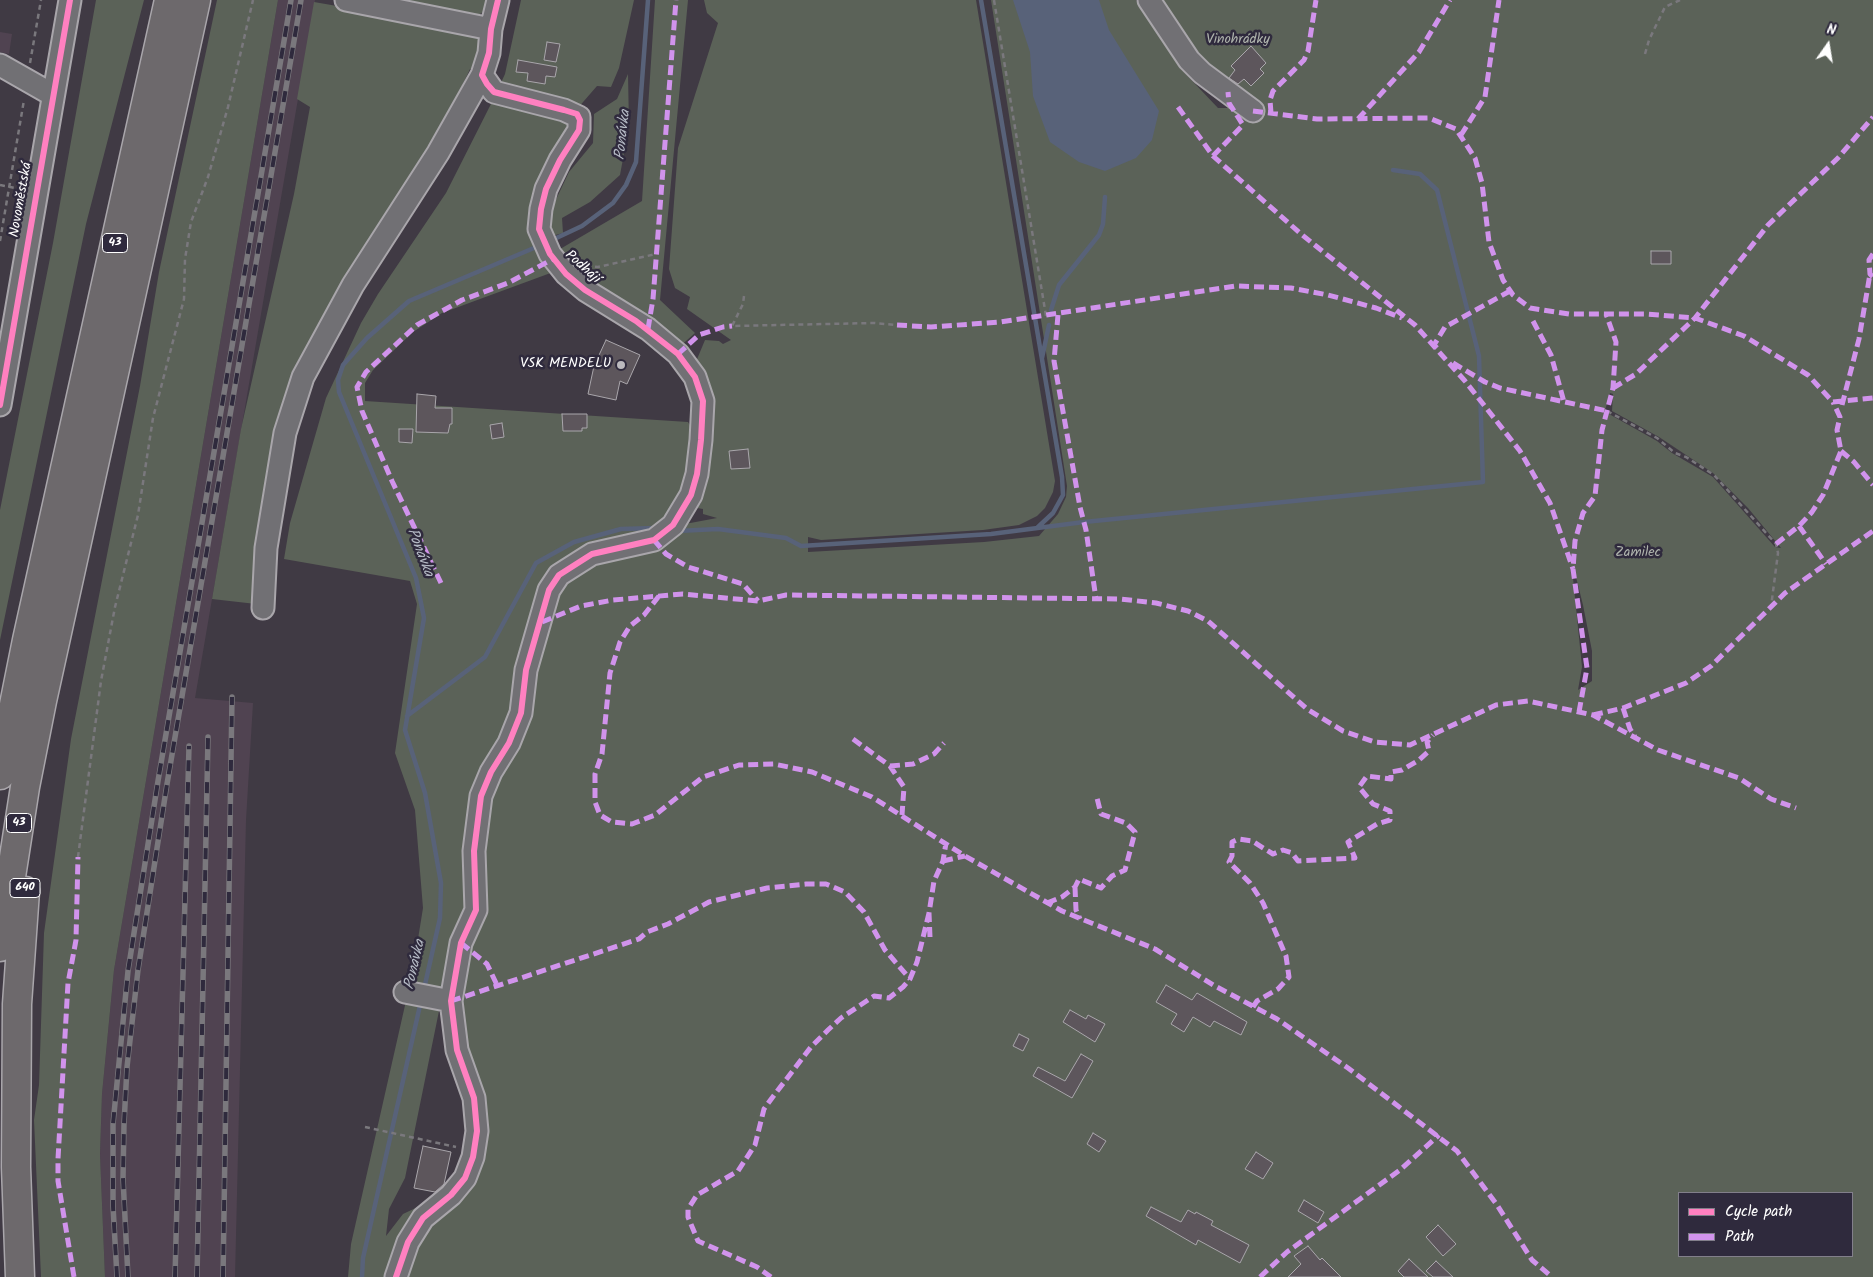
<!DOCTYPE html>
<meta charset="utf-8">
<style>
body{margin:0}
#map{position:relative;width:1873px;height:1277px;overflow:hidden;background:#403a44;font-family:Kalam,sans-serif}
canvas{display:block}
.legend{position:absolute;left:1678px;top:1192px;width:175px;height:65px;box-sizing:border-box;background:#2f2a3d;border:1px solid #827f8b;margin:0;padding:6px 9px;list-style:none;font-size:15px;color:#fff}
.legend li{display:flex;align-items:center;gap:10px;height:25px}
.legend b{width:25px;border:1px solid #827f8b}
.north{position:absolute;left:1803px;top:20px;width:50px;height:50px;-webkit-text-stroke:4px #2f2a3d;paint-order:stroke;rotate:13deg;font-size:14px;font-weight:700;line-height:20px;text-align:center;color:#fff}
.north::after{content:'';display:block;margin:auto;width:18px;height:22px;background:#fff;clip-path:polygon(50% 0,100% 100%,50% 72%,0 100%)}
</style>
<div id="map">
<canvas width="1873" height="1277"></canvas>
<ul class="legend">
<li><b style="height:6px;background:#ff80c0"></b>Cycle path</li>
<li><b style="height:6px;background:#d193ec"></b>Path</li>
</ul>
<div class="north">N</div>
</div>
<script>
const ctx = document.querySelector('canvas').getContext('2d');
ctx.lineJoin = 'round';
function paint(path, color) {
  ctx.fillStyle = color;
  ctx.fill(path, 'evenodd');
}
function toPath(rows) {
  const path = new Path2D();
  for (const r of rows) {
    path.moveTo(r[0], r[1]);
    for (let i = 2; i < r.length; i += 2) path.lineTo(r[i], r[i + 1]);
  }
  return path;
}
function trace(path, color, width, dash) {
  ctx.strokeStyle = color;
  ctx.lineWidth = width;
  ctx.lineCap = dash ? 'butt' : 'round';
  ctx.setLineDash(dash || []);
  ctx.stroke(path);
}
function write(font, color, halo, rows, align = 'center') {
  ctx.font = font + ' Kalam,sans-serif';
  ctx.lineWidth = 5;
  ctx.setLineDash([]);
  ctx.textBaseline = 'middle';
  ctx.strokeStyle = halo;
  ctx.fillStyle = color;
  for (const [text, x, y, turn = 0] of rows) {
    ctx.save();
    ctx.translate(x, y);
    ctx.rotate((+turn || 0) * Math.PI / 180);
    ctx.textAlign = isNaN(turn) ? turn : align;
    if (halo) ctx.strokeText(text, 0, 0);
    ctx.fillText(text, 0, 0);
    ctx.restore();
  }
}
paint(toPath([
 [278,0,315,0,195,698,253,703,246,820,235,1277,105,1277,100,1154,102,1094,114,970],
 [0,32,12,34,9,54,0,52]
]), '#504351');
paint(toPath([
 [96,0,144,0,86,224,0,640,0,510,53,243],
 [217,0,278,0,114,970,102,1094,100,1154,105,1277,41,1277,34,1120,39,1085,44,933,71,739,140,386,159,272],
 [370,0,492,0,489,8,474,18],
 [521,0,634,0,619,68,611,87,597,86,577,109,499,87,505,74],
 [655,0,688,0,660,300,695,333,677,349,614,303,555,252,642,201],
 [704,0,976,0,1055,481,1053,492,1045,508,1037,516,1019,525,983,530,821,540,808,537,808,552,984,542,1039,536,1058,514,1066,497,1067,486,991,0,1136,0,1180,68,1218,108,1244,108,1194,61,1152,0,1873,0,1873,1277,348,1277,351,1244,413,970,423,908,415,810,395,753,417,604,410,581,284,559,290,523,326,398,361,323,378,294,446,193,493,100,573,120,537,193,556,271,442,313,413,332,373,370,365,383,365,401,688,422,697,437,685,524,717,518,703,514,703,509,697,508,701,503,697,496,712,434,715,403,709,380,695,364,705,340,719,341,723,344,731,340,687,309,690,297,675,288,669,269,678,148,718,23,707,13],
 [1610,393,1613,394,1612,411,1659,437,1713,473,1748,508,1781,548,1775,547,1713,477,1672,453,1657,441,1609,414,1604,414],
 [1572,568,1574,569,1583,605,1592,651,1592,681,1578,690,1582,667],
 [439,1011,445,1013,462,1085,468,1128,466,1157,443,1195,403,1214,386,1236,389,1209,405,1178],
 [1679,1193,1852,1193,1852,1256,1679,1256],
 [314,2,337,6,338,4,475,35,480,40,481,47,474,70,470,69,434,145,313,344,256,604,212,599,241,429,294,194,310,107,297,99],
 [628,74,629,126,620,175,590,202,562,218,563,233,548,237,544,225,569,172,593,143,594,114,617,99]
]), '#5b6258');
paint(toPath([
 [1013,0,1099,0,1109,30,1159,111,1152,140,1136,158,1105,171,1079,162,1050,142,1033,96,1030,52]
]), '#586279');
trace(toPath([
 [981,0,1062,477,1063,495,1053,513,1038,527],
 [550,241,582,226,613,203,626,185,636,162,648,0],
 [1051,310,1059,285,1099,235,1103,224,1105,197],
 [1042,358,1049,325],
 [677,531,718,529,786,538,801,546,991,534,1084,522,1483,482,1479,356,1437,190,1420,174,1393,170],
 [407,716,485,657,536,563,574,542,621,529,657,528],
 [424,989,440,918,441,883,425,793,405,730,424,618,416,578,339,392,338,380,343,365,367,338,409,301,541,245],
 [362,1277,363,1258,421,1001]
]), '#586279', 4.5);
const building = toPath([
 [547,42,560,44,556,62,544,60,547,42],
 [1251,46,1266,63,1260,69,1264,73,1251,86,1244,79,1238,84,1229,78,1235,70,1231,66,1251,46],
 [518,60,557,67,555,77,546,76,545,84,527,81,528,73,516,72,518,60],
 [1651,251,1671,251,1671,264,1651,264,1651,251],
 [606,340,640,355,627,384,620,381,616,400,588,394,594,366,606,340],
 [417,394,436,396,435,408,452,408,452,424,450,424,448,433,416,432,417,394],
 [562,414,587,414,587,428,582,428,582,431,563,431,562,414],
 [502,423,504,437,492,439,490,425,502,423],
 [399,429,413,429,412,443,399,442,399,429],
 [748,449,750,468,731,469,729,451,748,449],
 [1166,985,1192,1000,1197,993,1247,1022,1241,1035,1214,1021,1210,1027,1193,1017,1184,1032,1171,1024,1177,1014,1156,1002,1166,985],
 [1070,1010,1086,1019,1088,1015,1105,1024,1095,1042,1063,1022,1070,1010],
 [1019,1034,1029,1039,1023,1051,1013,1046,1019,1034],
 [1081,1054,1093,1061,1072,1098,1033,1076,1038,1067,1065,1081,1081,1054],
 [1093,1133,1106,1141,1099,1152,1087,1144,1093,1133],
 [423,1146,451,1152,444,1184,435,1192,414,1188,423,1146],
 [1256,1152,1273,1163,1263,1179,1245,1169,1256,1152],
 [1304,1200,1324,1212,1318,1223,1298,1211,1304,1200],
 [1151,1207,1181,1222,1188,1210,1195,1214,1196,1212,1213,1221,1211,1225,1249,1245,1240,1263,1198,1240,1196,1245,1146,1216,1151,1207],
 [1438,1225,1456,1244,1443,1256,1426,1237,1438,1225],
 [1308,1246,1320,1260,1322,1258,1341,1277,1288,1277,1301,1264,1294,1256,1308,1246],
 [1409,1259,1428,1277,1404,1277,1398,1271,1409,1259],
 [1436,1261,1453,1277,1433,1277,1426,1271,1436,1261]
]);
paint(building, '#5d565c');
trace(building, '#a9a6ab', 1);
const minor = toPath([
 [346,0,491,29],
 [1149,0,1189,60,1202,73,1253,111],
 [0,65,53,95],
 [0,405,70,0],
 [263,608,266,548,285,433,303,377,353,285,438,153,482,75,489,53,491,29,498,0],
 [405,992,451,1001],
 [396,1277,408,1242,423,1218,451,1195,465,1178,473,1157,477,1131,474,1098,457,1050,451,1001,461,943,476,910,474,851,481,796,491,772,509,743,521,713,526,670,549,590,559,575,592,554,654,540,673,525,691,495,697,474,701,440,703,401,695,377,678,354,648,329,585,290,566,274,550,254,539,229,541,209,546,189,560,160,579,130,579,117,564,110,494,92,482,75]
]);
const highway = toPath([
 [0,775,27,640,169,0],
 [0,947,25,787,42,701,196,0],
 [20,1277,16,1167,17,1004,25,891]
]);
trace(minor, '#a9a6ab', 25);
trace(highway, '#a9a6ab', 31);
trace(toPath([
 [994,0,1046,316],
 [1645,54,1649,40,1665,7,1680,0],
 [30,63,41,0],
 [0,185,20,189],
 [0,241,24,100],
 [586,266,598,267,656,254],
 [744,296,743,304,732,326,874,323,897,325],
 [1607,411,1657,438,1675,453,1686,457,1714,475,1776,544,1778,553,1771,607],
 [78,857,101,681,115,607,138,515,153,418,184,299,185,259,191,222,208,177,228,107,253,0],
 [365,1127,456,1147]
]), '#7a787d', 2.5, [5, 4]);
trace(minor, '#717074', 21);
trace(highway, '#6d696c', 28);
const rail = toPath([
 [117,1277,113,1206,113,1124,128,971,158,781,291,0],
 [128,1277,123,1178,124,1124,127,1067,138,970,167,784,301,0],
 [175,1277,189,746],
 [197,1277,208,737],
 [223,1277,232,697]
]);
trace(rail, '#7a787d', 5.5);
trace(rail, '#2f2a3d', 4, [11]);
trace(toPath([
 [1178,107,1213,156,1301,234,1415,325,1465,381,1520,451,1550,503,1573,569],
 [1253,111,1317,119,1429,118,1456,129,1475,158,1482,183,1489,242,1503,280,1513,295,1530,308,1569,314,1646,314,1695,318,1744,336,1808,375,1833,402,1873,398],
 [1271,113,1270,100,1273,91,1304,60,1308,51,1316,0],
 [1358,119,1419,52,1450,0],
 [1461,135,1485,97,1499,0],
 [1213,156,1243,125,1229,103,1228,92],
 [1873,254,1869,260,1870,274,1873,277],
 [1058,315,1054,361,1080,507,1086,530,1096,599],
 [1533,321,1551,355,1564,402],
 [897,325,931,327,1000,322,1236,286,1291,288,1328,295,1376,308,1402,318],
 [648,329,653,299,676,0],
 [1437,348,1434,345,1445,327,1510,291],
 [678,354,699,335,723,327,732,326],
 [1453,363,1485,382,1500,388,1607,411],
 [1613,388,1636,374,1695,318,1768,225,1838,158,1873,117],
 [1842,405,1859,339,1870,274],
 [1841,451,1854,462,1873,485],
 [1799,526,1826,564],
 [654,540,666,554,688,567,743,584,758,601],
 [1776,544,1799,526,1812,512,1823,495,1841,451,1837,430,1840,417,1833,402],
 [441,583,392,481,362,411,357,387,366,372,417,325,462,300,508,283,553,259],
 [659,596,644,615,630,626,620,642,610,673,602,754,595,774,595,802,600,815,612,822,632,824,655,815,703,777,739,765,774,764,812,772,872,797,965,856,1062,911,1155,949,1215,986,1277,1019,1348,1068,1457,1151,1497,1205,1532,1260,1552,1277],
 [542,622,581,606,613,600,683,594,758,601,786,595,1120,599,1156,603,1188,611,1208,621,1307,709,1343,731,1375,742,1410,745,1496,705,1528,701,1593,715,1658,750,1739,778,1771,799,1796,808],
 [1623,708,1630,729,1635,737],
 [1579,712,1587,668,1573,569,1575,541,1583,513,1595,496,1602,430,1613,388,1616,342,1606,314],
 [1593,715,1623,708,1686,683,1711,666,1785,593,1873,531],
 [853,739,890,766,904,787,902,815],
 [890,766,913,764,934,754,944,743],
 [943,861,965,856],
 [1075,887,1076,910,1080,919],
 [1047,903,1062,897,1075,887,1079,879,1101,888,1112,876,1125,870,1135,832,1126,823,1101,814,1097,798],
 [930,937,929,913,934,881,943,861,946,843],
 [461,943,487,964,497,985],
 [451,1001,639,939,647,932,668,924,709,902,767,888,806,884,826,884,845,892,864,912,885,950,910,979],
 [1253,1007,1257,1001,1278,989,1289,977,1286,956,1263,903,1250,883,1229,862,1232,856,1232,842,1239,839,1252,841,1273,854,1283,850,1292,853,1298,861,1355,858,1348,842,1377,824,1390,820,1390,811,1373,804,1359,787,1367,776,1391,779,1391,772,1402,770,1419,760,1429,751,1427,742,1433,735],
 [74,1277,58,1181,58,1159,68,983,76,940,78,857],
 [771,1277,757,1267,698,1241,688,1217,688,1209,697,1195,738,1171,755,1145,764,1109,772,1098,811,1047,828,1030,841,1018,874,996,889,998,903,987,910,979,917,962,929,913],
 [1260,1277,1287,1252,1400,1170,1439,1135]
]), '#d193ec', 5, [10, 5]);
trace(toPath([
 [0,405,70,0],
 [396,1277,408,1242,423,1218,451,1195,465,1178,473,1157,477,1131,474,1098,457,1050,451,1001,461,943,476,910,474,851,481,796,491,772,509,743,521,713,526,670,549,590,559,575,592,554,654,540,673,525,691,495,697,474,701,440,703,401,695,377,678,354,636,321,585,290,566,274,550,254,539,229,541,209,546,189,560,160,579,130,580,120,577,114,564,110,494,92,487,84,482,75,489,53,491,29,498,0]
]), '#ff80c0', 6);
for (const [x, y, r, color] of [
 [621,365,5,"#bcbabe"]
]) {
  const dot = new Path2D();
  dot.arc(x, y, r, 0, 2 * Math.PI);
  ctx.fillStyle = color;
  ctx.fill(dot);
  trace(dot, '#2f2a3d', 2);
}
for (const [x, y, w] of [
 [115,243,25],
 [19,823,25],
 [25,888,30]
]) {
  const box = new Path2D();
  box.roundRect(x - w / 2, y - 9.5, w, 19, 4);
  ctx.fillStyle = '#2f2a3d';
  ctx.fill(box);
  trace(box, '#fff', 1);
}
write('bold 12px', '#fff', null, [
 ["43",115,243],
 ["43",19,823],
 ["640",25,888]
]);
write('14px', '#afb4ad', '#2f2a3d', [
 ["Vinohrádky",1238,41],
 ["Zamilec",1638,554]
]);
write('14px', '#fff', '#2f2a3d', [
 ["Novoměstská",22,200,-80],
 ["Podhájí",582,268,42]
]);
write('14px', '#fff', '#2f2a3d', [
 ["VSK MENDELU",611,365]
], 'right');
write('italic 15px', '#b5bac5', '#2f2a3d', [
 ["Ponávka",624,135,-84],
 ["Ponávka",419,553,69],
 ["Ponávka",416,965,-77]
]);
</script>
